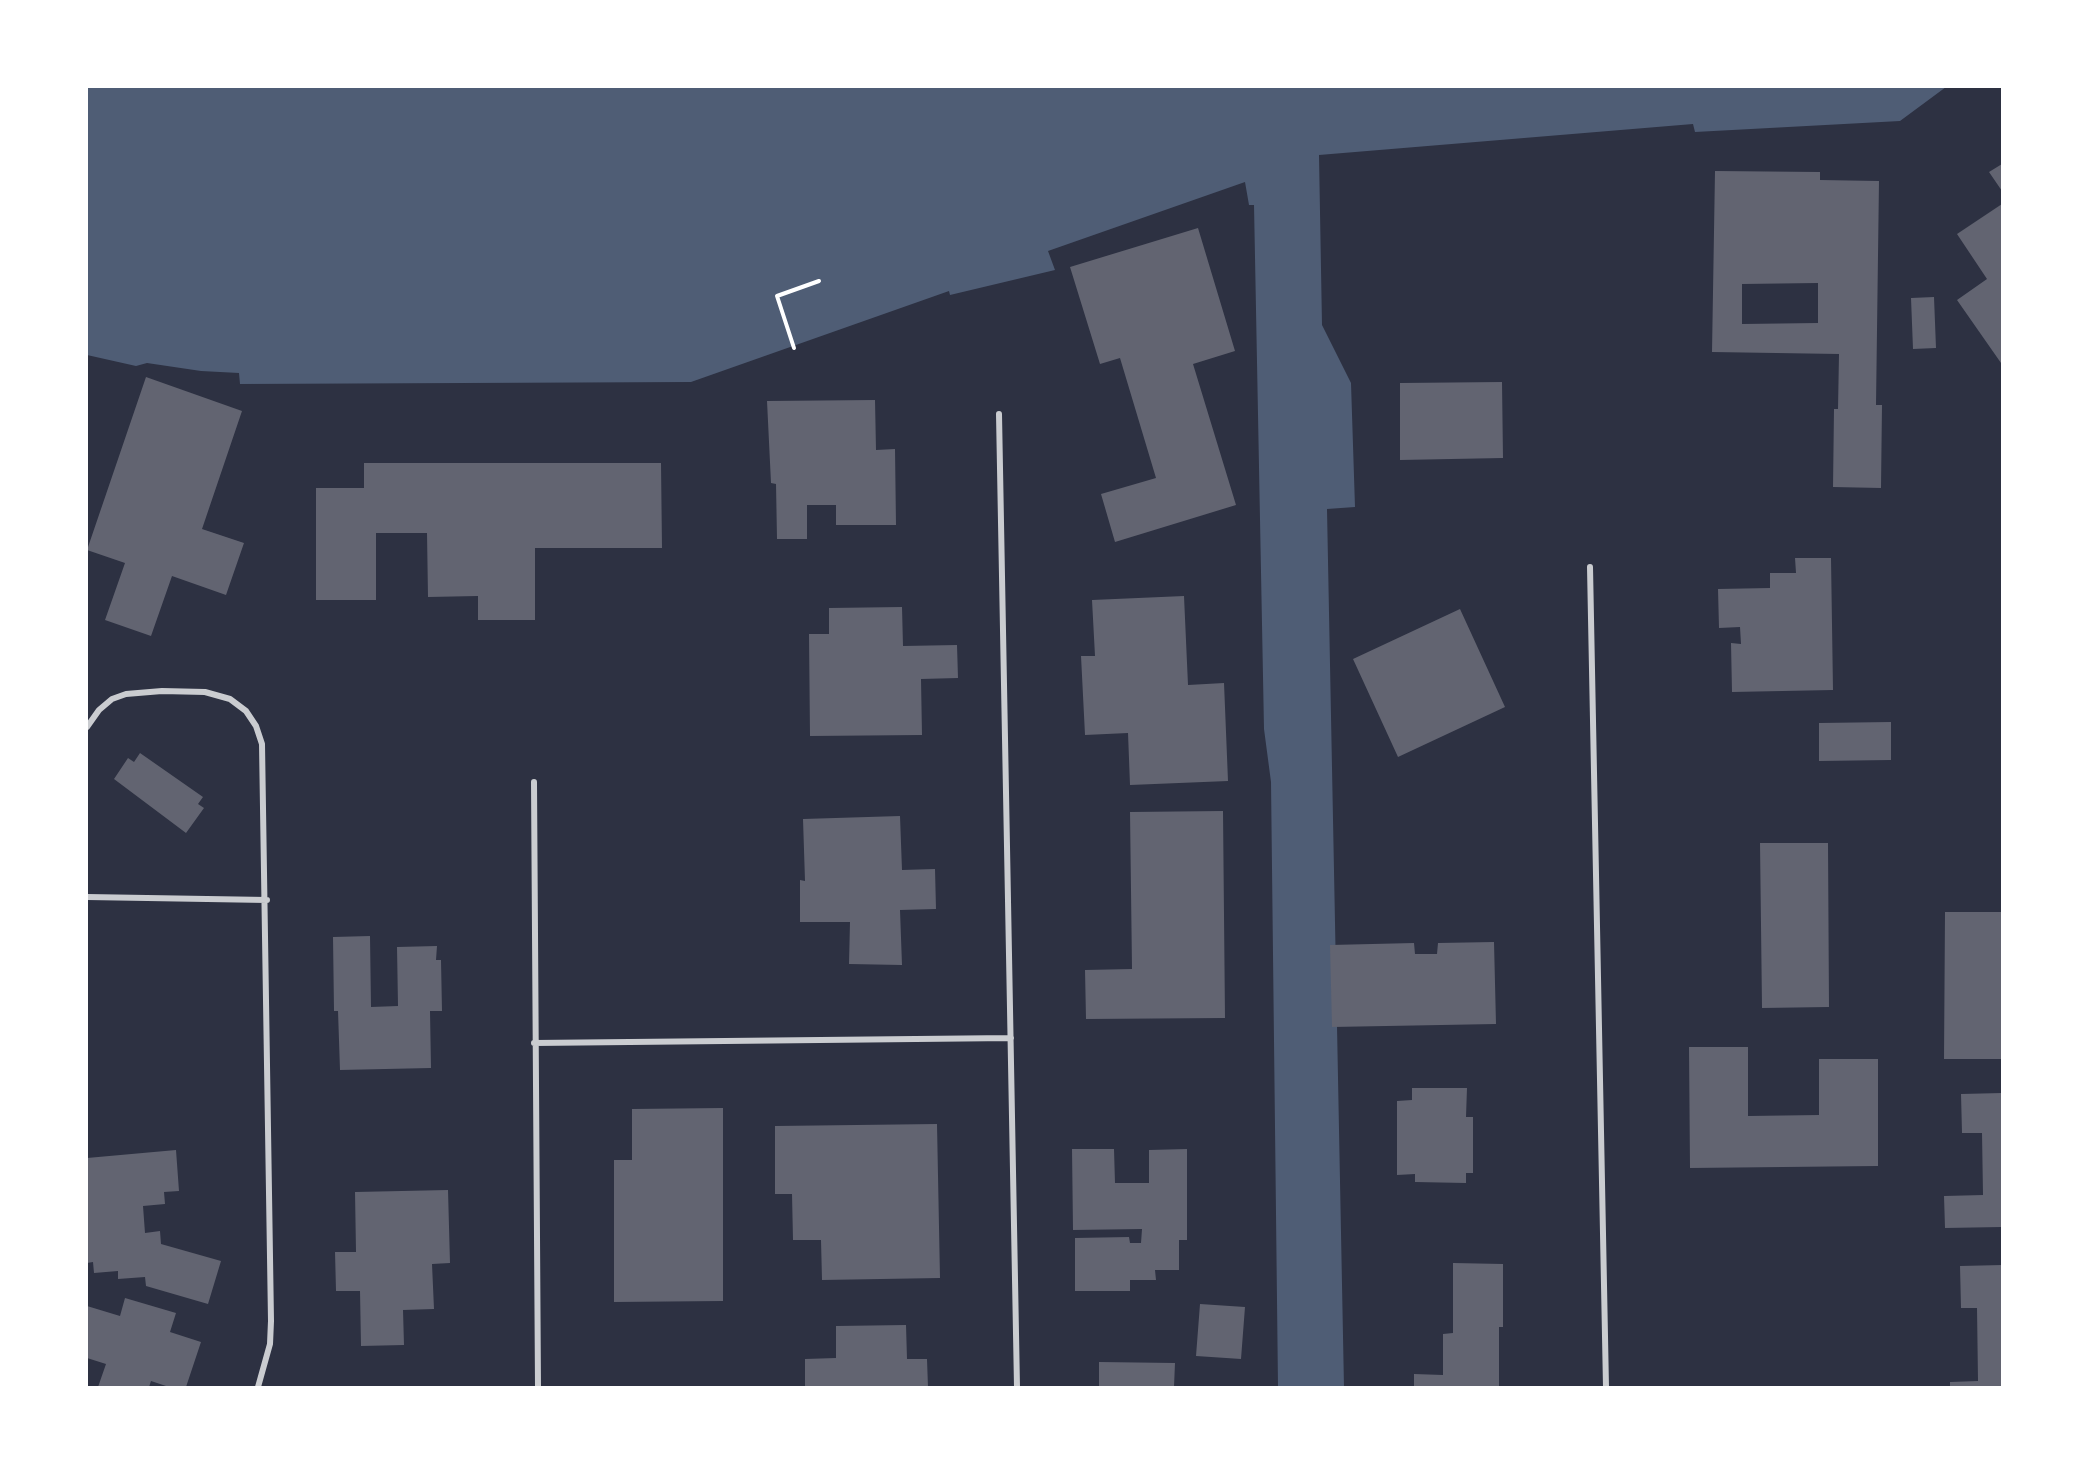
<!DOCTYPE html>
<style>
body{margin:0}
#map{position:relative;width:2089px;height:1474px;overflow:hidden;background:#2d3142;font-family:"Public Sans",sans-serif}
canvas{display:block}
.frame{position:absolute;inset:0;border:88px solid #fff;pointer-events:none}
</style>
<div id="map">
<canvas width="2089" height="1474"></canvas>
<div class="frame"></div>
</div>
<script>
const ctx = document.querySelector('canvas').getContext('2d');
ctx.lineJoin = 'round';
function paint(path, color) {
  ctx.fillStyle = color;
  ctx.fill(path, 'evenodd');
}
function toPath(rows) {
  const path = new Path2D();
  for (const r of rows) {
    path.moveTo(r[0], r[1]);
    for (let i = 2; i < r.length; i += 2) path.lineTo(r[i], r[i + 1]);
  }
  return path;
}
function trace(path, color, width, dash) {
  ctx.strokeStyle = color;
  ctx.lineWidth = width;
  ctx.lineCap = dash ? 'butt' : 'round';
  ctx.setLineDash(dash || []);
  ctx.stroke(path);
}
paint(toPath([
 [87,87,1946,87,1900,121,1695,132,1693,124,1319,155,1322,325,1351,383,1355,507,1327,509,1344,1387,1278,1387,1271,782,1264,729,1254,205,1249,205,1245,182,1048,251,1055,270,950,295,949,291,691,382,240,384,239,373,201,371,147,363,136,366,87,355]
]), '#4f5d75');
paint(toPath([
 [2002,164,2002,191,1989,172],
 [1715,171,1820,172,1820,180,1879,181,1876,405,1882,405,1881,488,1833,487,1834,409,1838,409,1839,354,1712,352],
 [1818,283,1818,323,1742,324,1742,284],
 [2002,204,2002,362,2001,363,1957,300,1987,279,1957,234],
 [1198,228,1235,351,1193,364,1236,505,1115,542,1101,494,1156,478,1120,358,1100,364,1070,267],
 [1934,297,1936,348,1913,349,1911,298],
 [146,377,242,411,202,529,244,543,226,595,172,576,151,636,105,620,125,563,87,550],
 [1502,382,1503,458,1400,460,1400,383],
 [875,400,876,450,895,449,896,525,836,525,836,505,807,505,807,539,777,539,776,484,771,483,767,401],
 [364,463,661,463,662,548,535,548,535,620,478,620,478,596,428,597,427,533,376,533,376,600,316,600,316,488,364,488],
 [1795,558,1831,558,1833,690,1732,692,1731,643,1741,644,1740,627,1719,628,1718,589,1770,588,1770,573,1796,573],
 [1184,596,1188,685,1224,683,1228,781,1130,785,1128,733,1085,735,1081,656,1095,656,1092,600],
 [902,607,903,646,957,645,958,678,921,679,922,735,810,736,809,634,829,634,829,608],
 [1460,609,1505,707,1398,757,1353,659],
 [1891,722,1891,760,1819,761,1819,723],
 [140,753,203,797,198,804,204,808,186,833,114,779,128,758,134,762],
 [1223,811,1225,1018,1086,1019,1085,970,1132,969,1130,812],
 [900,816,902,870,935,869,936,909,900,910,902,965,849,964,850,922,800,922,800,880,805,881,803,819],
 [1760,843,1828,843,1829,1007,1762,1008],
 [1945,912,2002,912,2002,1059,1944,1059],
 [370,936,371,1007,398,1006,397,947,437,946,436,960,441,960,442,1011,430,1011,431,1068,340,1070,338,1011,334,1011,333,937],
 [1494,942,1496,1024,1332,1027,1330,945,1414,943,1415,954,1437,954,1438,943],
 [1689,1047,1748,1047,1748,1116,1819,1115,1819,1059,1878,1059,1878,1166,1690,1168],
 [1412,1088,1467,1088,1466,1117,1473,1117,1473,1173,1466,1173,1466,1183,1415,1182,1415,1174,1397,1175,1397,1101,1412,1100],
 [2002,1093,2002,1227,1945,1228,1944,1196,1983,1195,1982,1133,1962,1133,1961,1094],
 [723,1108,723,1301,614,1302,614,1160,632,1160,632,1109],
 [937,1124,940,1278,822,1280,821,1240,793,1240,792,1194,775,1194,775,1126],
 [1072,1149,1114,1149,1115,1183,1149,1183,1149,1150,1187,1149,1187,1240,1179,1240,1179,1270,1155,1270,1156,1280,1130,1280,1130,1291,1075,1291,1075,1238,1129,1237,1130,1243,1141,1243,1142,1229,1073,1230],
 [176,1150,179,1191,164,1192,165,1204,143,1206,145,1233,160,1231,161,1244,221,1261,208,1304,146,1286,145,1277,118,1279,118,1271,94,1273,93,1262,87,1263,87,1158],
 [448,1190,450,1263,432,1264,434,1309,403,1310,404,1345,361,1346,360,1291,336,1291,335,1252,356,1252,355,1192],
 [1453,1263,1503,1264,1503,1327,1499,1327,1499,1387,1414,1387,1414,1374,1443,1375,1443,1334,1453,1333],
 [2002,1265,2002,1387,1950,1387,1950,1382,1978,1381,1977,1308,1961,1308,1960,1266],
 [125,1298,176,1313,170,1332,201,1342,186,1387,169,1387,151,1381,149,1387,98,1387,106,1364,87,1358,87,1306,120,1316],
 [1200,1304,1245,1307,1241,1359,1196,1356],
 [906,1325,907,1359,927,1359,928,1387,805,1387,805,1359,836,1358,836,1326],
 [1099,1362,1175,1363,1174,1387,1099,1387]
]), '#626471');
trace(toPath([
 [794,348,777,296,819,281]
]), '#fff', 4);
trace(toPath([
 [999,414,1017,1387],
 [1590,567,1606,1387],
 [87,727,99,710,112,699,126,694,162,691,205,692,230,699,246,711,256,726,262,744,271,1321,270,1344,258,1387],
 [534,782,538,1387],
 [87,897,267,900],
 [534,1043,1011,1038]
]), '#caccd0', 6);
</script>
